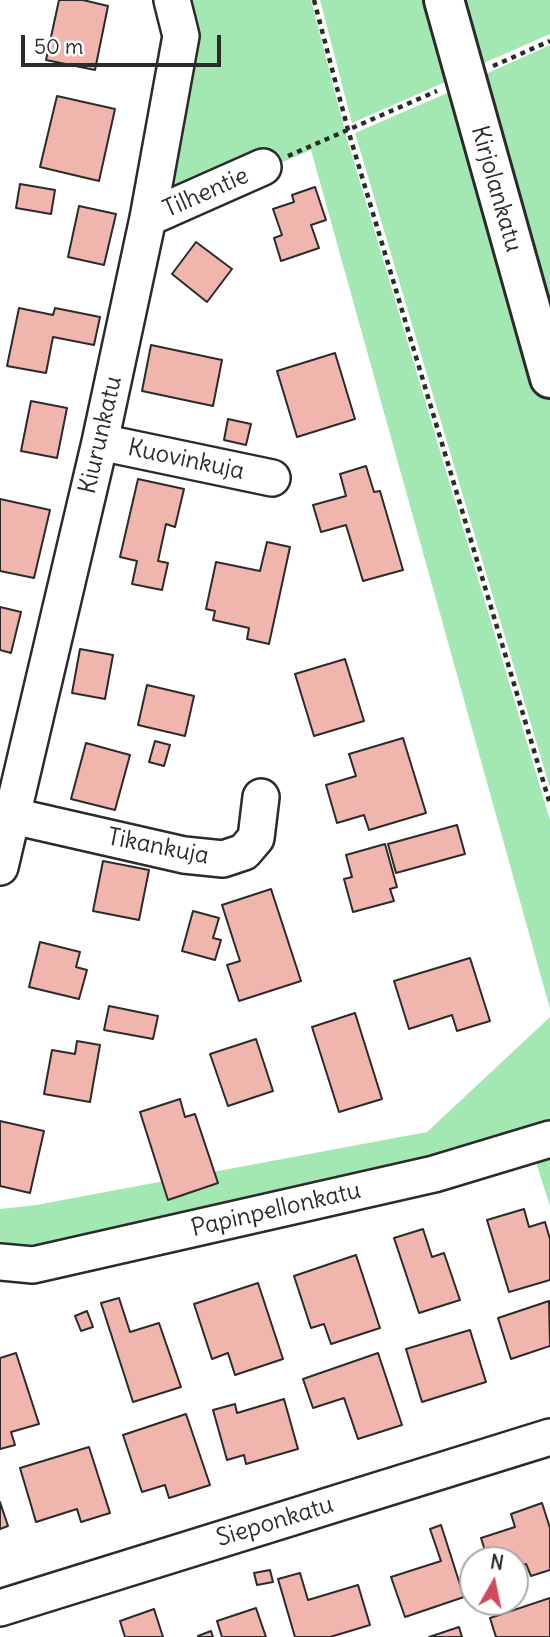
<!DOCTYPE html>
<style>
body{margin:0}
#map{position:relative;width:550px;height:1637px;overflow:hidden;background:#fff;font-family:Delius,sans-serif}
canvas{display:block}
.north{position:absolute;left:459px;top:1546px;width:70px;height:70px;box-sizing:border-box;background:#fff;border:2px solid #aaa;border-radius:50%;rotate:9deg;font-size:19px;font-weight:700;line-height:28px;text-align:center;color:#2b2b2b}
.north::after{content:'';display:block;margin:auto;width:24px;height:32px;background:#d1495b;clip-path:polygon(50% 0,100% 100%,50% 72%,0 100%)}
.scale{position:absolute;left:21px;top:35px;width:200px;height:32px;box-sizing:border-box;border:4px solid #2b2b2b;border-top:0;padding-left:9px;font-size:21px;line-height:24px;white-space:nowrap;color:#2b2b2b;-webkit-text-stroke:5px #fff;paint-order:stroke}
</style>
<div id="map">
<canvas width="550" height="1637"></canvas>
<div class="north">N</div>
<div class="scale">50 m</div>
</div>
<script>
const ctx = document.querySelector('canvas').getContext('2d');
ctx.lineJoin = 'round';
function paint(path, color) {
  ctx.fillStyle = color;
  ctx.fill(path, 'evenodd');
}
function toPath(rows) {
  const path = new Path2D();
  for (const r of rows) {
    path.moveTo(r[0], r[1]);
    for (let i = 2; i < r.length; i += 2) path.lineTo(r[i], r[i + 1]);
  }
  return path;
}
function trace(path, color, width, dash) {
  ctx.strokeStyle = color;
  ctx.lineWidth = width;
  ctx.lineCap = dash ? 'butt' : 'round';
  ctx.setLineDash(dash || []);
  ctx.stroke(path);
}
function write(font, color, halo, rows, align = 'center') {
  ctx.font = font + ' Delius,sans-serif';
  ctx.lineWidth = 5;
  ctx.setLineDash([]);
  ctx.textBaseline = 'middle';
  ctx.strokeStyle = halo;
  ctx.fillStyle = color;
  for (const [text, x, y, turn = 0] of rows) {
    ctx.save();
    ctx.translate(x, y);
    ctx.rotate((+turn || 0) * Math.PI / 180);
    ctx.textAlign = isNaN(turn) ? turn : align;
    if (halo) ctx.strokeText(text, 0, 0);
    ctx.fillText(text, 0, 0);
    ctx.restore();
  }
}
paint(toPath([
 [186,0,311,0,346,135,550,820,550,1009,311,150,143,222],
 [320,0,440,0,459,76,352,123],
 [449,0,550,0,550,34,468,70],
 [550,45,550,361,470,81],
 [461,87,550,397,550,788,355,133],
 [550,1017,550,1136,0,1255,0,1209,36,1205,427,1132],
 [550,1145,550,1206,532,1150]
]), '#a3e8b3');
const building = toPath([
 [59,0,83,0,108,6,95,70,46,60,59,0],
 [57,96,115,109,99,181,40,167,57,96],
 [20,184,55,190,51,214,16,208,20,184],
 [315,187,326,220,311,225,319,248,281,261,274,238,282,235,273,209,294,202,292,195,315,187],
 [79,206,116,214,104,265,68,257,79,206],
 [196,242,232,269,207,302,172,274,196,242],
 [19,308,53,315,55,308,100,317,94,345,53,337,46,373,7,366,19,308],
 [151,345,222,360,213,406,142,391,151,345],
 [335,353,355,419,297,437,277,371,335,353],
 [31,401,67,408,57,458,21,451,31,401],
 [228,419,251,424,246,445,224,440,228,419],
 [366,466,374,492,380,491,403,570,363,581,346,525,321,532,313,505,346,496,340,474,366,466],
 [138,479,184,489,175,527,166,524,158,561,168,563,162,590,132,584,137,561,120,557,138,479],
 [0,499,50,510,34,578,0,571,0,499],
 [267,542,290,547,269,644,247,639,249,628,213,620,215,611,206,609,216,562,260,571,267,542],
 [0,607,21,612,11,653,0,650,0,607],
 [80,649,113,655,105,699,72,693,80,649],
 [345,659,364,721,314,736,295,674,345,659],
 [147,685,194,696,185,736,138,725,147,685],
 [403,738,426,813,369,830,364,815,337,823,326,785,356,776,349,754,403,738],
 [155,741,170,745,164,766,149,762,155,741],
 [86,743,130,755,115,810,71,799,86,743],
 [457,825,465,854,396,873,388,844,457,825],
 [385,844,397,887,390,889,394,901,353,912,344,879,352,877,346,855,385,844],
 [103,861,149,870,139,920,93,911,103,861],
 [271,889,301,981,239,1001,227,965,240,961,222,905,271,889],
 [193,911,219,918,213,938,221,940,215,960,182,951,193,911],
 [40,942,80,952,76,967,87,970,79,999,29,987,40,942],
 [470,958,490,1021,457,1031,452,1015,409,1029,394,981,470,958],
 [109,1006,158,1016,153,1039,104,1030,109,1006],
 [355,1013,382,1099,339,1112,312,1027,355,1013],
 [256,1039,273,1091,228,1106,210,1054,256,1039],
 [77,1041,100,1045,90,1102,44,1094,52,1050,75,1054,77,1041],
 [180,1099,185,1117,195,1114,218,1183,168,1200,140,1112,180,1099],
 [0,1121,44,1131,30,1193,0,1186,0,1121],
 [524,1209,529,1227,545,1222,550,1239,550,1280,509,1292,487,1220,524,1209],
 [423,1229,432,1257,444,1253,460,1300,419,1313,394,1238,423,1229],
 [356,1255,380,1328,331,1344,324,1324,311,1328,294,1276,356,1255],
 [258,1283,283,1359,235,1375,228,1353,212,1359,194,1304,258,1283],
 [119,1298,130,1332,159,1323,181,1387,133,1402,101,1303,119,1298],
 [549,1301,550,1346,511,1359,498,1318,549,1301],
 [87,1311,93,1327,81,1331,75,1316,87,1311],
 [470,1330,486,1382,422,1402,406,1349,470,1330],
 [16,1353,39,1424,11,1432,15,1445,0,1449,0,1358,16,1353],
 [378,1353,402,1425,358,1439,344,1398,313,1408,303,1379,378,1353],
 [284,1399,298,1449,246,1464,244,1455,227,1460,213,1410,235,1404,237,1413,284,1399],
 [186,1414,210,1485,169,1498,165,1485,142,1492,123,1435,186,1414],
 [89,1447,110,1513,81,1522,77,1509,36,1522,20,1468,89,1447],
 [0,1502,8,1526,0,1529,0,1502],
 [542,1503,550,1528,550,1570,531,1576,526,1564,515,1567,515,1560,488,1560,481,1538,515,1527,511,1514,542,1503],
 [441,1525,464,1597,405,1617,391,1577,441,1561,430,1529,441,1525],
 [270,1570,273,1582,257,1585,254,1573,270,1570],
 [300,1573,308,1600,358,1585,370,1625,330,1637,295,1637,278,1579,300,1573],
 [550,1598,550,1637,496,1637,490,1618,550,1598],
 [256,1608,266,1637,222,1637,217,1621,256,1608],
 [154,1609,163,1637,125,1637,120,1621,154,1609],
 [459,1627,462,1637,429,1637,459,1627],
 [211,1631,213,1637,198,1637,198,1636,211,1631]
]);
paint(building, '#f0b5ac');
trace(building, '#2b2b2b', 2);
const minor = toPath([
 [148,218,263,167],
 [100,442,272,478],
 [13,816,184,855,223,859,244,852,256,838,261,797],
 [0,867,100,442,148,218,181,36,172,0],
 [0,1262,33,1265,434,1174,550,1139],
 [0,1608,550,1437]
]);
const major = toPath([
 [444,0,550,378]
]);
trace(minor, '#2b2b2b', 40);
trace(major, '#2b2b2b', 44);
trace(toPath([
 [314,0,348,130,550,804],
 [493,66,550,41],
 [288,156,437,91]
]), '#2b2b2b', 4.5, [5, 5]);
trace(minor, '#fff', 35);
trace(major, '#fff', 38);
write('24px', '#2b2b2b', '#fff', [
 ["Kirjolankatu",496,189,74],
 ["Tilhentie",206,193,-24],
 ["Kiurunkatu",101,435,-77],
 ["Kuovinkuja",186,460,12],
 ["Tikankuja",158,847,11],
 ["Papinpellonkatu",276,1210,-13],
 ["Sieponkatu",275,1522,-17]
]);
</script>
